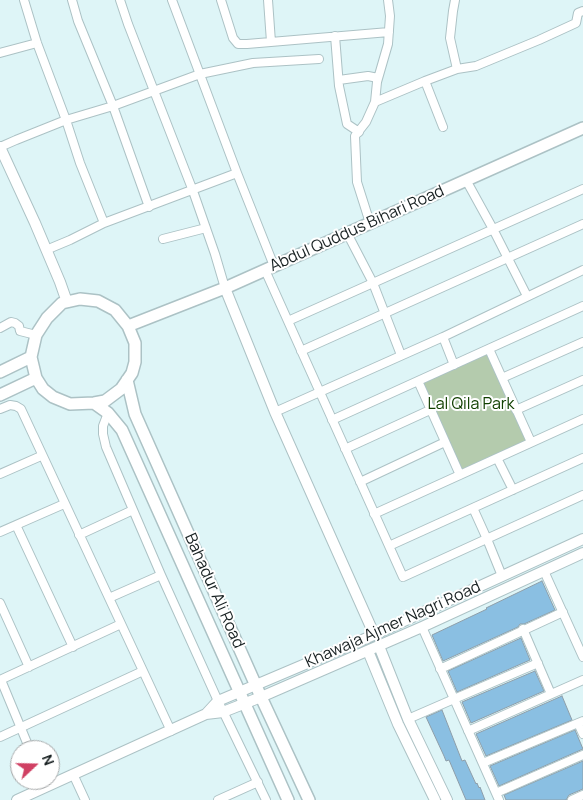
<!DOCTYPE html>
<style>
body{margin:0}
#map{position:relative;width:583px;height:800px;overflow:hidden;background:#def5f7;font-family:Manrope,sans-serif}
canvas{display:block}
.north{position:absolute;left:10px;top:740px;width:50px;height:50px;box-sizing:border-box;background:#fff;border:1px solid #a3a6a7;border-radius:50%;rotate:69deg;font-size:14px;font-weight:700;line-height:20px;text-align:center;color:#182122}
.north::after{content:'';display:block;margin:auto;width:18px;height:22px;background:#d04063;clip-path:polygon(50% 0,100% 100%,50% 72%,0 100%)}
</style>
<div id="map">
<canvas width="583" height="800"></canvas>
<div class="north">N</div>
</div>
<script>
const ctx = document.querySelector('canvas').getContext('2d');
ctx.lineJoin = 'round';
function paint(path, color) {
  ctx.fillStyle = color;
  ctx.fill(path, 'evenodd');
}
function toPath(rows) {
  const path = new Path2D();
  for (const r of rows) {
    path.moveTo(r[0], r[1]);
    for (let i = 2; i < r.length; i += 2) path.lineTo(r[i], r[i + 1]);
  }
  return path;
}
function trace(path, color, width, dash) {
  ctx.strokeStyle = color;
  ctx.lineWidth = width;
  ctx.lineCap = dash ? 'butt' : 'round';
  ctx.setLineDash(dash || []);
  ctx.stroke(path);
}
function write(font, color, halo, rows, align = 'center') {
  ctx.font = font + ' Manrope,sans-serif';
  ctx.lineWidth = 4;
  ctx.setLineDash([]);
  ctx.textBaseline = 'middle';
  ctx.strokeStyle = halo;
  ctx.fillStyle = color;
  for (const [text, x, y, turn = 0] of rows) {
    ctx.save();
    ctx.translate(x, y);
    ctx.rotate((+turn || 0) * Math.PI / 180);
    ctx.textAlign = isNaN(turn) ? turn : align;
    if (halo) ctx.strokeText(text, 0, 0);
    ctx.fillText(text, 0, 0);
    ctx.restore();
  }
}
paint(toPath([
 [489,349,531,442,460,475,418,381]
]), '#b4cbad');
const building = toPath([
 [542,581,555,610,524,624,520,624,518,627,443,661,432,635,487,609,486,608,542,581],
 [521,638,530,660,457,692,448,671,521,638],
 [535,671,544,691,471,723,462,702,535,671],
 [562,696,572,720,486,756,476,734,562,696],
 [442,710,462,761,465,760,476,784,477,783,479,788,480,787,485,800,466,800,449,760,446,761,444,756,426,717,442,710],
 [575,730,583,749,499,786,490,766,575,730],
 [583,761,583,789,569,795,566,800,506,800,504,795,583,761]
]);
paint(building, '#8abfe2');
trace(building, '#8e9ea9', 1);
const minor = toPath([
 [24,0,37,43,66,120,80,163,104,223],
 [72,0,78,21,113,106,149,207],
 [120,0,128,24,193,191,215,254,225,288],
 [172,0,237,173,274,266],
 [221,0,233,38,238,44,247,44,389,32],
 [268,0,271,42],
 [455,0,453,11,450,38,457,69],
 [335,36,339,86,347,124,359,132],
 [0,53,37,43],
 [339,80,368,76,378,78],
 [425,81,443,127],
 [375,102,425,81,457,69,476,66,539,40,576,23,578,13,583,11],
 [0,147,16,140,66,120,113,106,200,74,253,63,319,59],
 [466,180,493,229,527,296],
 [370,223,357,182,355,136,366,122,375,102,377,82,388,44,390,16,388,0],
 [347,233,373,283,401,355],
 [163,239,206,228],
 [46,250,70,240,104,223,237,173],
 [265,270,403,577,583,495],
 [288,321,583,189],
 [0,328,11,322,15,323,19,326,20,331,36,335],
 [443,337,454,365],
 [489,349,531,442],
 [301,351,583,224],
 [502,378,583,342],
 [418,381,460,475],
 [0,409,10,405,16,406,21,409,171,731],
 [516,410,583,380],
 [275,412,443,337,583,270],
 [108,413,103,426,103,434,106,447,161,575,218,701,266,800],
 [332,420,583,306],
 [345,449,430,410],
 [497,458,513,490],
 [0,474,41,456],
 [360,482,445,442],
 [473,508,487,539,502,576],
 [374,514,583,419],
 [16,525,73,647],
 [0,532,64,504],
 [79,535,133,510],
 [389,546,583,458],
 [544,571,583,657],
 [109,598,161,575],
 [0,603,29,667],
 [422,627,499,800],
 [523,629,551,694],
 [440,669,563,612],
 [0,680,121,624],
 [1,680,30,750],
 [408,719,454,699,538,663],
 [578,723,583,734],
 [468,731,583,680],
 [0,737,143,671],
 [483,763,583,721],
 [73,774,85,800],
 [496,793,583,755],
 [218,800,258,782],
 [572,800,583,795]
]);
const tertiary = toPath([
 [0,147,35,223,60,282,67,302],
 [225,288,275,412,374,634],
 [379,646,408,719,447,800],
 [368,651,398,724,435,800],
 [206,714,223,712,261,697,422,627,583,553],
 [17,800,206,714,218,701,369,637,583,539]
]);
const secondary = toPath([
 [80,299,98,301,115,310,128,326,135,343,135,362,132,373,121,389,105,401,94,403,70,404,53,397,43,389,36,378,31,357,36,335,47,318,62,303,80,299],
 [128,326,225,288,583,128],
 [0,372,31,357],
 [127,380,135,414,261,697,309,800],
 [0,395,36,378],
 [94,403,108,413,122,430,288,800]
]);
trace(minor, '#acc2c5', 10);
trace(tertiary, '#acc2c5', 12);
trace(secondary, '#acc2c5', 14);
trace(minor, '#fff', 8);
trace(tertiary, '#fff', 10);
trace(secondary, '#fff', 11);
write('16px', '#182122', '#fff', [
 ["Abdul Quddus Bihari Road",357,229,-24],
 ["Bahadur Ali Road",214,591,66],
 ["Khawaja Ajmer Nagri Road",393,625,-24]
]);
write('16px', '#114000', '#fff', [
 ["Lal Qila Park",471,405]
]);
</script>
